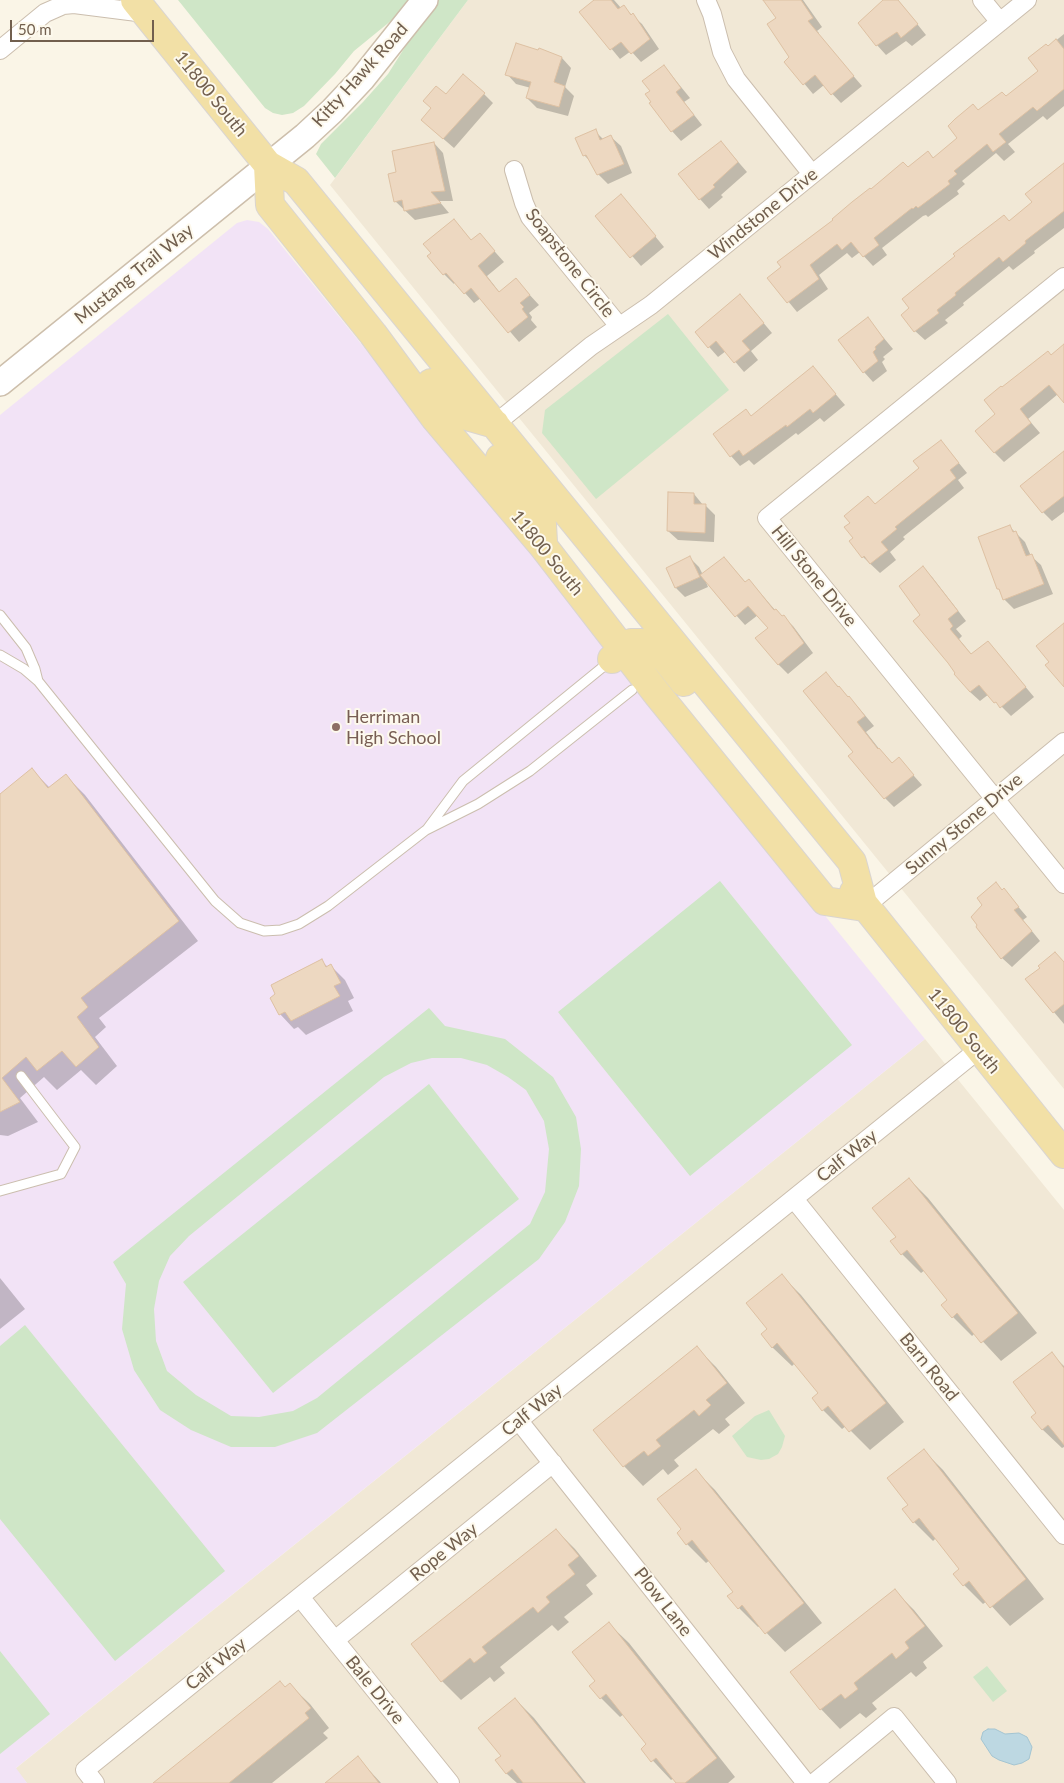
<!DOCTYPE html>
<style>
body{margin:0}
#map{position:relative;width:1064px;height:1783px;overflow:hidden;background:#faf5e7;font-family:Lato,sans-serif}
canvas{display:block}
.scale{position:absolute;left:10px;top:20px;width:144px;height:22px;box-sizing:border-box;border:2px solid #715f4e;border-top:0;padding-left:6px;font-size:15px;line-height:18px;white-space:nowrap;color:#715f4e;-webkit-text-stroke:4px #fdf9ed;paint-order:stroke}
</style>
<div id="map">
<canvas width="1064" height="1783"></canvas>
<div class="scale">50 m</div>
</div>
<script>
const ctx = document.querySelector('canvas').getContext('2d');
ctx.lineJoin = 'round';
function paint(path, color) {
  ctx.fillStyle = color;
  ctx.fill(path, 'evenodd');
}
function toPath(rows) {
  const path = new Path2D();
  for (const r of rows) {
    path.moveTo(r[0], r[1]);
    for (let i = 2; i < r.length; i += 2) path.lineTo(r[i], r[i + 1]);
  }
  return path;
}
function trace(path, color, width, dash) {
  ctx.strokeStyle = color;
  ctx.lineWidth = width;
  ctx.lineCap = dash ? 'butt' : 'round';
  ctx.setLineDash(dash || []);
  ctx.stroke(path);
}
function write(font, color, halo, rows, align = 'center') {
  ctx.font = font + ' Lato,sans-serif';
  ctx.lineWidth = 4;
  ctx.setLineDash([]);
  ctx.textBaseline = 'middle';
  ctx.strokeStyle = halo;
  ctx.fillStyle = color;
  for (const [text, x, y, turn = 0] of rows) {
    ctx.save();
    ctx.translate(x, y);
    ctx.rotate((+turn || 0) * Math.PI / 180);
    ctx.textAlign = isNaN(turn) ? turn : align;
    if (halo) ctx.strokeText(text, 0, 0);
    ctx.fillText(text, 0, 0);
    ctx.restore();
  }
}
paint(toPath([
 [468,0,1064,0,1064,1089,330,185],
 [925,1039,1064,1210,1064,1783,27,1783,15,1769]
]), '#f1e8d6');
paint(toPath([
 [247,220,259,222,268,229,925,1039,16,1768,27,1783,0,1783,0,415,237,223]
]), '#f2e3f6');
paint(toPath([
 [178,0,411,0,403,11,354,51,335,74,304,106,293,113,282,115,273,113,265,108],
 [438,0,468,0,335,178,316,154,321,144,363,102,388,74,419,25],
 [668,314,729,390,596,499,542,433,545,410],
 [720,881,852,1045,690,1176,558,1012],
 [429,1008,445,1026,505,1039,553,1077,576,1117,581,1149,579,1186,565,1222,539,1259,317,1433,275,1447,231,1447,191,1430,160,1410,134,1370,122,1329,126,1284,113,1262],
 [432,1058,461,1058,487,1065,508,1077,526,1090,544,1121,549,1149,545,1192,530,1224,317,1398,293,1411,259,1417,231,1416,196,1395,167,1371,156,1341,154,1309,159,1281,170,1256,189,1236,384,1077,411,1063],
 [429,1084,519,1199,273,1393,183,1282],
 [25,1325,225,1571,115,1661,0,1519,0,1346],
 [769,1410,785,1436,782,1447,778,1454,769,1459,761,1460,747,1457,732,1436,755,1416],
 [0,1651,50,1714,0,1754],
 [987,1666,1007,1691,993,1702,973,1677]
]), '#cfe6c7');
const water = toPath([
 [988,1729,995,1729,1005,1734,1019,1733,1027,1737,1032,1747,1029,1759,1022,1763,1014,1765,999,1760,992,1756,981,1739,983,1732,988,1729]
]);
paint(water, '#bdd8e2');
trace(water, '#a4c5d2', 1);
paint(toPath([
 [596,0,614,0,621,8,623,7,642,24,659,49,641,62,631,51,620,59,581,12],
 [767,0,803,0,822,27,817,31,819,33,793,56,777,19],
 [885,0,898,0,926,35,912,46,906,41,886,55,877,45],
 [1064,34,1064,106,1047,120,1043,116,1008,144,1015,152,1004,161,996,153,962,181,965,184,957,191,959,194,928,217,926,215,923,216,882,248,887,255,873,266,860,252,852,258,847,253,819,275,828,289,797,312,769,278,871,190,908,168,928,152,934,159,959,139,978,112,1006,98,1040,71,1048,47],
 [826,44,862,86,841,103,824,85,813,94,792,69],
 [539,49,562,58,571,68,565,87,574,96,568,116,537,108,527,98,531,88,516,84,507,74],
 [664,66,690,98,684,102,702,125,681,141,672,131,650,103,652,102,651,91],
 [484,94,493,103,454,148,432,129,446,96],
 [595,131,604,140,611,137,621,146,632,173,608,184,598,174,593,164,584,155],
 [721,142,747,172,721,195,723,197,709,209,700,199],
 [434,143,443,153,453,201,439,201,449,213,415,220,395,201,398,173],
 [1064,165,1064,228,1034,251,1035,253,1013,270,1009,266,963,303,964,305,945,320,948,323,925,340,915,331,1009,222,1033,203],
 [630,206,664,247,641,266,597,216],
 [454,221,472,241,480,235,504,262,487,276,500,293,516,280,539,305,529,313,532,317,531,320,537,327,519,342,481,298,474,303,455,282,454,284,444,274],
 [740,295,772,333,751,351,758,360,744,372,726,351,718,357,696,332],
 [868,319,893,349,883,357,885,359,882,362,887,371,873,382,864,372],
 [1064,350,1064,401,1058,394,1028,419,1040,433,1004,462,995,453,997,414,1051,356],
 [813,368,845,405,824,422,820,418,798,435,796,433,754,465,749,460,740,466,731,456,714,434,752,417],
 [950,452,967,473,958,480,964,488,903,537,905,539,890,552,896,560,880,573,863,557,875,505,920,468],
 [1064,458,1064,512,1052,521,1043,512],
 [694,494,703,505,705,505,715,515,714,542,678,540,668,531],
 [1010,527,1025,542,1031,556,1041,565,1053,594,1014,609,1004,599,998,588],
 [690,558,699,567,703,575,724,558,746,583,749,580,775,610,793,626,813,653,788,674,778,664,769,628,758,615,745,625,706,582,708,587,685,597,676,588],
 [923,568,932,577,966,621,956,629,962,636,959,639,972,655,988,642,1034,697,1011,716,989,694,980,701,970,692,922,615],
 [826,674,858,707,874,726,866,732,880,750,893,764,899,759,922,785,894,807,885,798,854,752],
 [32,770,50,788,66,776,85,795,198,941,99,1018,106,1027,95,1037,117,1066,96,1085,81,1070,57,1090,44,1077,20,1098,38,1122,8,1136,0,1135,0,795],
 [1004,890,1027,917,1023,920,1040,941,1012,967,1002,958,984,905],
 [321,961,328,967,331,966,345,980,354,998,348,1001,353,1011,306,1035,298,1027,294,1029,280,1014],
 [1064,962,1064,1024,1027,980],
 [909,1179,928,1198,1037,1333,1001,1361,975,1333,972,1336,953,1317,949,1300,925,1270,921,1273,902,1254,898,1237],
 [782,1276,801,1295,904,1422,870,1450,846,1426,842,1429,823,1410,819,1393,795,1363,792,1366,772,1347,769,1329],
 [0,1278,25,1309,0,1329],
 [697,1348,716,1367,745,1403,725,1419,730,1425,719,1434,713,1429,674,1460,679,1466,668,1475,663,1469,643,1486,624,1466,595,1431],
 [1051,1354,1064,1366,1064,1447,1062,1448,1042,1429,1038,1413],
 [924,1451,943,1470,1044,1599,1010,1626,987,1601,983,1604,964,1585,960,1569,936,1538,933,1541,914,1522,910,1505],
 [696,1471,715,1490,822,1623,785,1652,760,1626,758,1627,739,1608,735,1592,710,1560,706,1563,687,1544,683,1529],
 [556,1530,575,1549,597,1576,586,1585,593,1594,564,1617,569,1622,558,1631,552,1625,500,1667,505,1673,494,1682,490,1677,461,1700,442,1681],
 [895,1591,914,1610,943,1646,923,1662,927,1668,916,1677,911,1672,872,1703,877,1709,866,1718,860,1713,840,1729,821,1709,792,1673],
 [609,1624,629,1643,735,1777,728,1783,677,1783,674,1778,671,1780,642,1749,648,1745,624,1714,620,1717,601,1698,597,1682],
 [290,1685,310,1704,329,1728,323,1733,328,1738,272,1783,167,1783],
 [515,1699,534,1718,586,1783,517,1783,507,1774,497,1761,502,1756],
 [358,1758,381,1783,327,1783]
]), '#0003');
const building = toPath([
 [594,0,611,0,618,9,624,5,631,15,633,13,650,39,631,54,621,42,610,50,579,12,594,0],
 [763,0,801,0,813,18,808,21,854,76,831,95,815,75,803,85,784,62,789,57,767,24,776,18,763,0],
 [883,0,898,0,918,24,901,38,897,32,876,46,858,23,883,0],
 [1056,39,1064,49,1064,89,1037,111,1033,107,999,134,1006,142,993,152,987,144,954,171,957,174,948,181,950,184,918,208,916,206,913,209,912,208,874,238,879,245,863,257,851,242,842,250,837,244,810,265,819,279,787,303,767,278,781,267,777,262,833,220,832,219,852,202,870,188,871,189,903,162,908,167,928,151,933,158,957,138,948,126,955,119,973,104,978,110,1002,92,1006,96,1038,71,1028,58,1046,44,1048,46,1056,39],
 [516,43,538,50,539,48,562,57,554,82,565,86,559,107,526,98,531,82,505,75,516,43],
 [664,65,681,88,676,92,694,115,671,132,649,103,651,102,645,94,650,91,642,81,664,65],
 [463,74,485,93,443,139,421,120,431,108,423,101,436,86,446,94,463,74],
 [596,129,600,140,611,135,624,164,597,175,586,155,583,156,575,138,596,129],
 [721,141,738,162,713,185,715,187,699,200,678,174,721,141],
 [434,142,445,191,431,192,441,203,404,211,402,200,394,202,388,174,396,172,392,151,434,142],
 [1064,163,1064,211,1025,241,1026,243,1003,262,999,257,955,293,956,295,937,310,939,313,914,332,901,315,909,308,902,299,955,256,953,254,1004,215,1009,221,1032,202,1025,194,1064,163],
 [621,194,656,236,630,258,595,216,621,194],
 [454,219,471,240,480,233,495,251,478,266,499,292,516,278,530,295,520,303,524,307,522,309,528,317,508,333,471,288,464,294,446,273,443,275,427,256,431,253,423,244,454,219],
 [740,294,764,323,742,341,750,350,734,363,716,341,708,348,695,332,740,294],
 [868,317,884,339,875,347,876,349,873,352,878,361,863,373,838,340,868,317],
 [1064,344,1064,403,1049,385,1020,409,1031,423,994,453,975,431,995,414,984,400,1001,386,1002,387,1048,351,1051,355,1064,344],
 [813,366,836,394,813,413,810,409,787,427,786,425,743,456,739,450,730,457,713,434,746,409,751,416,813,366],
 [941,440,959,463,950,470,956,478,895,527,897,529,881,542,888,550,870,564,864,556,862,558,849,541,853,538,844,527,850,523,844,516,868,496,875,504,919,468,913,461,941,440],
 [1064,451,1064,496,1042,513,1020,486,1064,451],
 [668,492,694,493,694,504,706,504,705,533,667,531,668,492],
 [1010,525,1013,532,1016,531,1026,556,1032,554,1044,584,1003,600,999,589,997,589,978,537,1010,525],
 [690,556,700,577,675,588,666,568,690,556],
 [724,557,745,582,749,579,774,610,776,609,782,616,784,615,804,643,778,665,755,638,768,628,748,606,735,617,700,575,724,557],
 [923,566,958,611,948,619,953,626,950,629,971,654,988,641,1026,687,1000,708,996,702,994,703,979,685,970,692,954,674,955,673,948,663,913,621,920,615,899,586,923,566],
 [1064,623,1064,687,1045,665,1049,662,1036,646,1064,623],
 [826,672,838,687,839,686,848,697,849,696,865,716,857,722,878,749,879,748,892,763,899,757,914,775,884,799,848,756,853,752,803,691,826,672],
 [32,768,48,788,66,774,179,921,81,998,88,1007,77,1017,99,1047,76,1067,62,1051,37,1071,26,1057,2,1078,20,1102,0,1112,0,794,32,768],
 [996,882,1002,890,1004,888,1019,907,1014,910,1032,931,1001,959,976,927,977,925,971,917,982,905,977,898,996,882],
 [1055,952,1064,962,1064,1004,1053,1013,1025,979,1040,968,1038,966,1055,952],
 [322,959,326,967,331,964,341,983,334,986,340,996,291,1021,285,1012,279,1015,270,998,275,994,271,985,322,959],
 [909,1178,1018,1313,981,1343,957,1313,952,1318,941,1305,947,1300,907,1250,901,1255,890,1241,896,1237,872,1208,909,1178],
 [782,1274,886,1403,849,1432,828,1406,822,1411,812,1398,818,1393,777,1343,772,1348,761,1334,767,1329,746,1303,782,1274],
 [697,1346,727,1383,706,1400,711,1405,699,1416,694,1410,656,1440,661,1446,648,1456,644,1451,623,1467,593,1430,697,1346],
 [1052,1352,1064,1368,1064,1445,1048,1425,1042,1430,1031,1417,1036,1413,1013,1382,1052,1352],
 [924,1449,1026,1579,990,1608,969,1581,963,1586,953,1574,959,1569,919,1518,913,1523,902,1509,908,1505,887,1478,924,1449],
 [696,1469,804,1603,765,1634,742,1605,738,1609,727,1596,733,1592,692,1540,686,1545,677,1533,681,1529,657,1499,696,1469],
 [556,1529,579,1556,568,1565,575,1574,546,1597,550,1602,538,1613,533,1607,482,1647,487,1653,474,1663,470,1658,441,1682,411,1644,556,1529],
 [895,1589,925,1626,905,1642,909,1648,896,1659,892,1653,854,1683,858,1689,845,1699,841,1694,820,1710,790,1672,895,1589],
 [609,1622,717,1758,685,1783,676,1783,656,1758,651,1762,641,1749,646,1744,606,1694,600,1699,589,1686,595,1681,572,1652,609,1622],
 [280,1681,285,1687,290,1683,311,1708,305,1713,309,1718,229,1783,153,1783,280,1681],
 [515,1698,584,1783,523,1783,512,1769,506,1774,495,1760,501,1756,478,1728,515,1698],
 [358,1756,379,1783,325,1783,358,1756]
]);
paint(building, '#edd8c1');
trace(building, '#dec1a3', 1);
const lane = toPath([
 [0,615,26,648,35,669,38,681],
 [0,655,24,669,38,681,215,901,240,923,264,931,281,930,299,924,328,906,426,830,478,804,530,771,632,690],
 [428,828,463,781,609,662],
 [0,1191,61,1174,75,1147,21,1076]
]);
const street = toPath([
 [706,0,712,14,722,52,736,79,812,174],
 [982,0,1000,22],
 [0,50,45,13,63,5,74,4,145,13],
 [514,170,524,203,530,217,619,326],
 [1064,277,767,518,1064,884],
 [495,424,591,346,651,305,1027,0],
 [864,907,1064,742],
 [794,1199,1064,1535],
 [519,1421,806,1783],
 [300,1597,450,1783],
 [335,1640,553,1463],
 [95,1783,85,1770,978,1050],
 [814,1783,894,1717,947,1783]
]);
const secondary = toPath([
 [0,383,305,136,332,111,362,79,425,0]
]);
const primary = toPath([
 [135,0,268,165,296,181,852,862,864,907],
 [268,165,270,205,373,334,435,418,543,546,658,695,825,901,864,907],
 [431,383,453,412,495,424],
 [500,458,532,500,542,524,543,542],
 [612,659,631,643,642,643,665,658,684,682],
 [854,892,1064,1154]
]);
trace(lane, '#cbbeae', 11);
trace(street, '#cbbeae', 20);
trace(secondary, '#cdbfac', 28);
trace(primary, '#dad5d1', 30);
trace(lane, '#fff', 9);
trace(street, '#fff', 18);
trace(secondary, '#fff', 25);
trace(primary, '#f2e0a6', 28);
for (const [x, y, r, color] of [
 [336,727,5,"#8d6e63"]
]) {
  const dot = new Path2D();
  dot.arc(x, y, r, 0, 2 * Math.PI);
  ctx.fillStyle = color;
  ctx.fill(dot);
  trace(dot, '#fdf9ed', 2);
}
write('18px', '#715f4e', '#fdf9ed', [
 ["Kitty Hawk Road",360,75,-48],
 ["11800 South",211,94,51],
 ["Windstone Drive",763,214,-39],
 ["Soapstone Circle",570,263,52],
 ["Mustang Trail Way",134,274,-39],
 ["11800 South",547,553,51],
 ["Hill Stone Drive",814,576,51],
 ["Sunny Stone Drive",964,824,-40],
 ["11800 South",964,1031,51],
 ["Calf Way",847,1156,-39],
 ["Barn Road",929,1367,51],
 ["Calf Way",532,1410,-39],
 ["Rope Way",444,1552,-39],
 ["Plow Lane",663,1602,52],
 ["Calf Way",216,1664,-39],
 ["Bale Drive",375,1690,51]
]);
write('18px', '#785e54', '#fdf9ed', [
 ["Herriman",346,717],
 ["High School",346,738]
], 'left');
</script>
